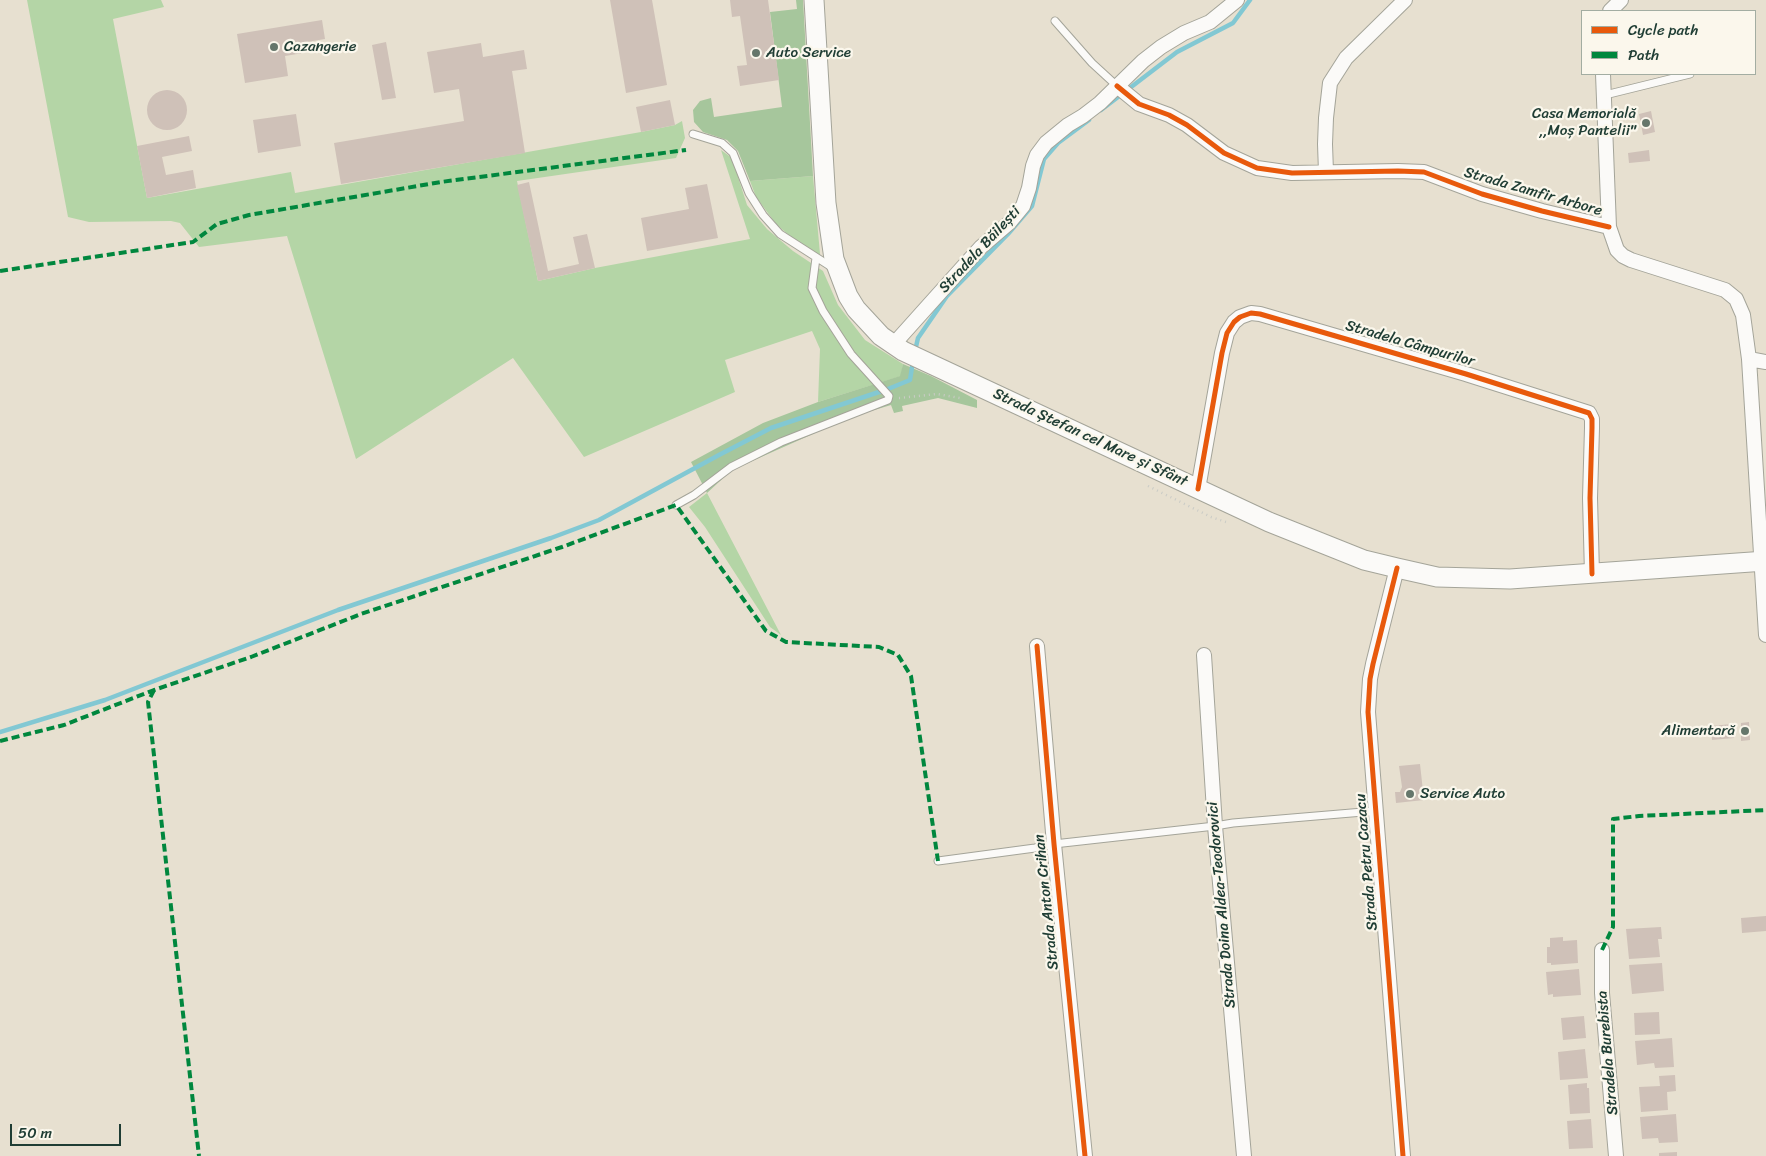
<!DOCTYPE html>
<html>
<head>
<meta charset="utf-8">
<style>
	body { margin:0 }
	#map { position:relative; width:1766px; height:1156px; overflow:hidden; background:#e7e0d0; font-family:Sriracha,sans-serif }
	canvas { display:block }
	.legend { position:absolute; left:1581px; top:10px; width:175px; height:65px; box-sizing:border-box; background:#fbf7ec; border:1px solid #a3ada2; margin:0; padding:6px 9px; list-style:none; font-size:15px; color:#1f3d34 }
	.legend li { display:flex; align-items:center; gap:10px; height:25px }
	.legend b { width:25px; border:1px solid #a3ada2 }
	.scale { position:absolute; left:10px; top:1124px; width:111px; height:22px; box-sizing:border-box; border:2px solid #1f3d34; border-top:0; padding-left:6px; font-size:15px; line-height:18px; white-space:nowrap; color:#1f3d34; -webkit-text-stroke:4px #fbf7ec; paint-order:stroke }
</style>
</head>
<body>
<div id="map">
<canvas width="1766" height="1156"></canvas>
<ul class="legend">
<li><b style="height:6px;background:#e8590c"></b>Cycle path</li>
<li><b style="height:6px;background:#00873e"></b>Path</li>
</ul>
<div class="scale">50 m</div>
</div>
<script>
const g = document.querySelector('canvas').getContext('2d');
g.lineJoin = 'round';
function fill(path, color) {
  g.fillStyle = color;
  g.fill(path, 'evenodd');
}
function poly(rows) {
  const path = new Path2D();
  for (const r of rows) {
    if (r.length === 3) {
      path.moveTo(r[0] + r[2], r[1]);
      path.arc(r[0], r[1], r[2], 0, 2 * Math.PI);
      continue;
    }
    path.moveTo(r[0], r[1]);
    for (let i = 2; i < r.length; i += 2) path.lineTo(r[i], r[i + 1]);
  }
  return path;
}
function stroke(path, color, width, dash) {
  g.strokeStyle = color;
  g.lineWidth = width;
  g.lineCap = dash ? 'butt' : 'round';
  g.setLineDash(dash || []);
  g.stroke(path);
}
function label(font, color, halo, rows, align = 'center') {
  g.font = font + ' Sriracha,sans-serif';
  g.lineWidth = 4.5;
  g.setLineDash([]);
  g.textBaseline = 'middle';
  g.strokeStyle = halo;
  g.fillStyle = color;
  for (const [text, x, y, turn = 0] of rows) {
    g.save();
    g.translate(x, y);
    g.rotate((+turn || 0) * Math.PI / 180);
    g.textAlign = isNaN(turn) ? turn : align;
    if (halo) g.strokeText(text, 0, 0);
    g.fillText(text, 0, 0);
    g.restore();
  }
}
fill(poly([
	[27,0,161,0,164,7,113,19,147,198,291,172,295,193,641,132,675,125,682,121,685,138,676,158,517,181,538,281,595,268,750,239,721,150,732,158,747,205,767,229,793,251,823,271,838,305,865,340,903,364,901,376,818,402,820,349,812,331,725,360,735,392,584,457,513,358,356,459,287,236,199,247,180,223,171,221,89,222,68,217],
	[813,176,820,254,814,254,791,237,776,224,756,197,750,181],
	[707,493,781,635,770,627,705,527,689,507]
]), '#b4d5a6');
fill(poly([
	[796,0,803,0,813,176,750,181,738,151,727,140,703,132,694,122,693,110,700,101,711,98,714,117,782,107,770,12,797,9],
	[903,364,931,376,977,400,977,408,938,398,902,406,903,411,894,413,891,405,851,417,732,470,707,493,691,462,763,423,818,402,900,376]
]), '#a6c69c');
stroke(poly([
	[1101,110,1177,52,1233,23,1250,0],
	[915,351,918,338,947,296,1008,234,1032,206,1044,159,1058,143,1089,120],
	[0,732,105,700,338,610,551,538,599,520,719,455,771,428,888,389,910,380,913,361]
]), '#82c8d3', 4.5);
fill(poly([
	[610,0,652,0,667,85,626,93],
	[730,0,768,0,779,80,740,86,737,66,747,65,740,16,732,17],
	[322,20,325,39,307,42,309,52,285,56,288,76,245,83,237,34],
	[386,42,396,98,382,100,372,45],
	[481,43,483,57,524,50,527,69,512,71,525,153,341,184,334,143,464,121,459,89,434,93,427,52],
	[167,110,20],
	[670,100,675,125,641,132,636,107],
	[1651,111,1655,132,1643,135,1639,114],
	[296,114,301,146,258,153,253,120],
	[189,136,192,151,162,157,166,175,193,170,196,188,147,198,137,146],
	[1649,150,1650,161,1629,163,1628,153],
	[529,182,548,271,579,264,573,237,587,234,595,268,538,281,517,185],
	[707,184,718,238,647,251,641,218,689,209,685,188],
	[1749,722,1750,740,1741,741,1741,723],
	[1732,724,1734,738,1712,740,1711,726],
	[1420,764,1424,800,1396,803,1395,792,1400,792,1402,787,1399,766],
	[1766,916,1766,931,1742,933,1741,918],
	[1661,927,1662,939,1658,939,1660,957,1629,959,1626,929],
	[1563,937,1563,941,1577,940,1578,963,1551,965,1551,963,1547,963,1547,947,1550,947,1550,938],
	[1662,963,1664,991,1632,994,1629,965],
	[1579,969,1581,995,1553,997,1553,994,1548,995,1546,972],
	[1659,1012,1660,1034,1635,1035,1634,1013],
	[1584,1016,1586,1038,1563,1040,1561,1018],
	[1672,1038,1674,1067,1655,1068,1654,1063,1637,1065,1635,1041],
	[1585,1049,1588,1078,1560,1080,1558,1052],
	[1675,1075,1676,1091,1667,1092,1668,1110,1641,1112,1639,1087,1660,1086,1659,1076],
	[1587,1083,1587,1088,1589,1088,1590,1113,1570,1114,1568,1085],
	[1676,1114,1678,1142,1659,1143,1658,1138,1642,1139,1640,1117],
	[1591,1119,1593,1148,1569,1149,1567,1121],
	[1677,1152,1677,1156,1659,1156,1659,1153]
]), '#cfc1b8');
const lane = poly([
	[1055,21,1092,63,1117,86],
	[1605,95,1690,74],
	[693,134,722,143,733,153,749,193,763,215,780,234,833,268],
	[676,505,694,495,731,467,781,442,888,400,889,396,851,354,823,311,812,288,816,258],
	[938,861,1035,848,1054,844,1215,826,1233,823,1375,811]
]);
const street = poly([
	[1610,11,1621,0],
	[1603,74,1609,227,1617,250,1623,256,1631,260,1725,290,1736,299,1743,315,1749,359,1766,635],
	[1117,86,1139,104,1169,115,1187,125,1224,153,1257,168,1292,173,1398,171,1424,172,1482,194,1542,211,1609,227],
	[1326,172,1325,144,1326,118,1330,83,1346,58,1405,0],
	[893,345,962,268,981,247,1009,223,1023,206,1029,188,1033,166,1037,155,1046,143,1068,125,1083,116,1100,103,1143,61,1161,47,1184,33,1210,22,1237,0],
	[1749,359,1766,362],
	[1198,489,1222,353,1227,333,1234,322,1240,317,1251,313,1260,314,1466,374,1589,413,1592,419,1592,428,1590,498,1592,574],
	[1397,568,1373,664,1370,679,1368,712,1403,1156],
	[1037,646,1054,844,1085,1156],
	[1204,655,1215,826,1244,1156],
	[1602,950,1602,993,1616,1156]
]);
const secondary = poly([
	[814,0,826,203,834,259,848,296,856,309,881,336,903,351,1269,522,1364,560,1397,568,1437,577,1510,579,1766,561]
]);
stroke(lane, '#a4a499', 9);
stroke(street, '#a4a499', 16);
stroke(secondary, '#a4a499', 21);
stroke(poly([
	[899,398,937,394,960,398],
	[1148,486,1211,517,1229,523]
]), '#cacbc6', 2.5, [1, 4]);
stroke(lane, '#fbfaf8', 7);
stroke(street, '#fbfaf8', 14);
stroke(secondary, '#fbfaf8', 19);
stroke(poly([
	[0,271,193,242,217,224,249,215,441,182,686,150],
	[154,690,148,702,199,1156],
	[0,741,64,725,154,690,251,657,361,614,562,547,676,505,766,631,786,642,879,647,898,655,911,676,938,861],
	[1602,950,1613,927,1613,819,1639,816,1766,810]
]), '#00873e', 4, [8, 4]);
stroke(poly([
	[1117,86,1139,104,1169,115,1187,125,1224,153,1257,168,1292,173,1398,171,1424,172,1482,194,1542,211,1609,227],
	[1198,489,1222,353,1227,333,1234,322,1240,317,1251,313,1260,314,1466,374,1589,413,1592,419,1592,428,1590,498,1592,574],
	[1397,568,1373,664,1370,679,1368,712,1403,1156],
	[1037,646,1054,844,1085,1156]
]), '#e8590c', 5);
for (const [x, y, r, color] of [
	[274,47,5,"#65766b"],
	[756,53,5,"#65766b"],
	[1646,123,5,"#65766b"],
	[1745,731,5,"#65766b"],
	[1410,794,5,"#65766b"]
]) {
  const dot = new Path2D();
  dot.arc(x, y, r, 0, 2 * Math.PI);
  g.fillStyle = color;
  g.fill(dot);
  stroke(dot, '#fbf7ec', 2);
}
label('15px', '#1f3d34', '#fbf7ec', [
	["Cazangerie",284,47],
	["Auto Service",766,53],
	["Casa Memorială",1636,114,"right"],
	[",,Moș Pantelii\"",1636,131,"right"],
	["Alimentară",1735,731,"right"],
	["Service Auto",1420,794]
], 'left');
label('15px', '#1f3d34', '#fbf7ec', [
	["Strada Zamfir Arbore",1533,192,16],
	["Stradela Băilești",980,250,-47],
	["Stradela Câmpurilor",1410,344,16],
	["Strada Ștefan cel Mare și Sfânt",1090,438,25],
	["Strada Petru Cazacu",1367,862,-95],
	["Strada Anton Crihan",1047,902,-96],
	["Strada Doina Aldea-Teodorovici",1222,905,-95],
	["Stradela Burebista",1608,1053,-95]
]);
</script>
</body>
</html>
